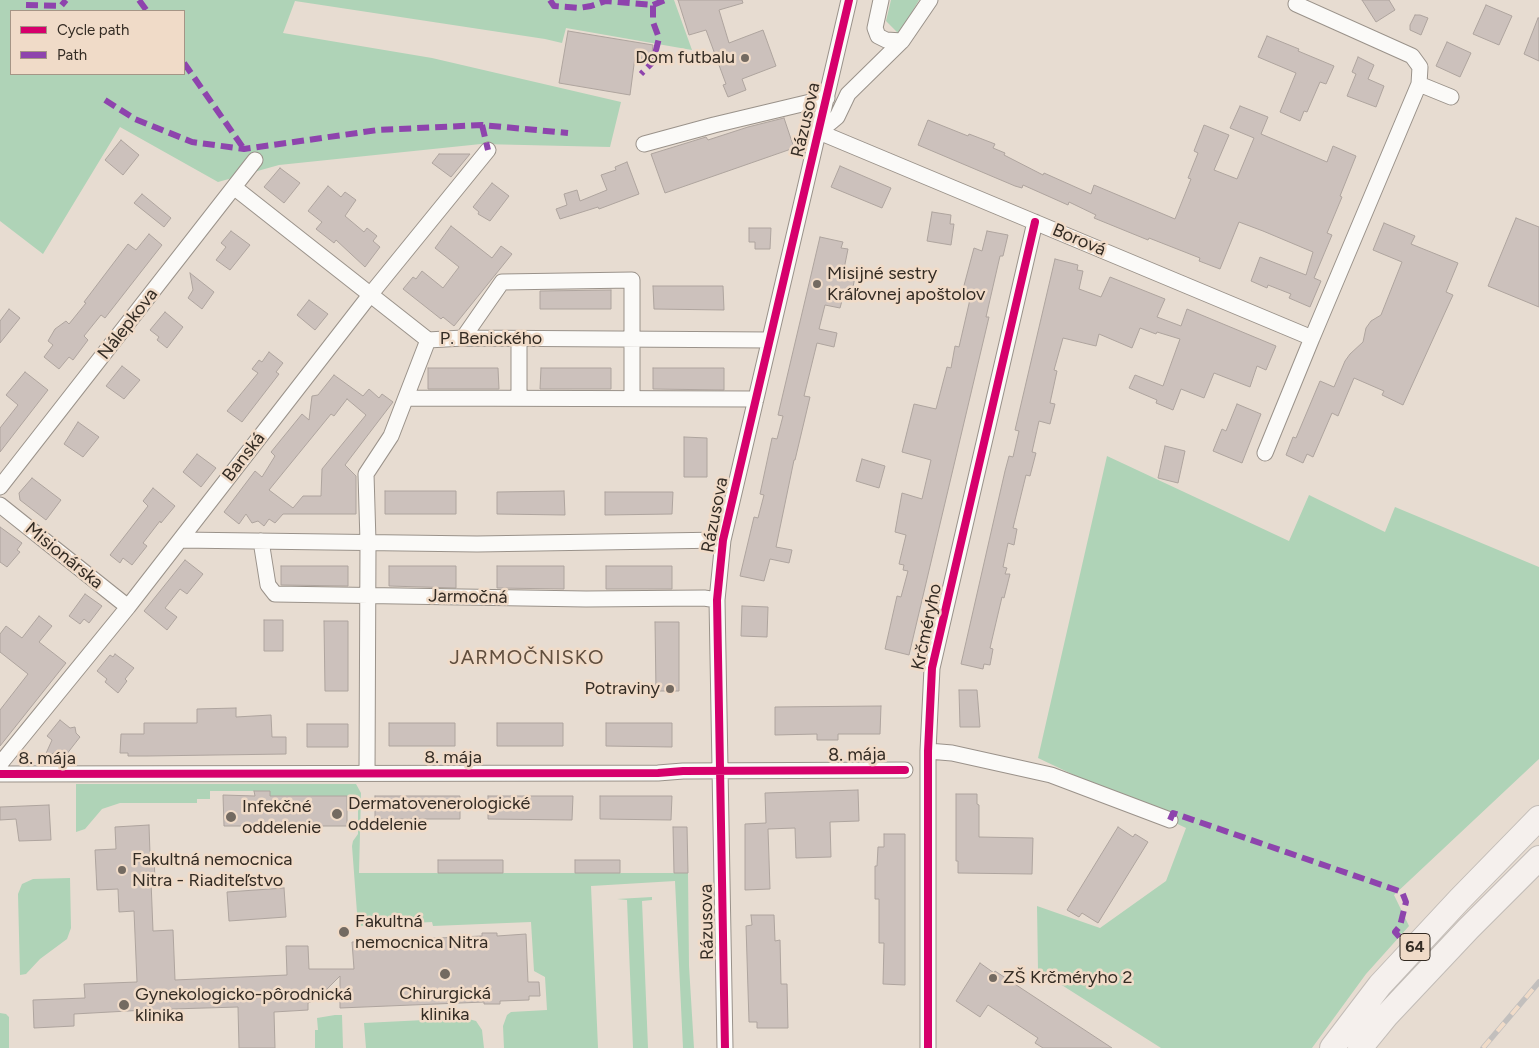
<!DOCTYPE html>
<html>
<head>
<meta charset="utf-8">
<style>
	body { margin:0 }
	#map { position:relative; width:1539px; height:1048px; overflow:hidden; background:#e7dcd1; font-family:Figtree,sans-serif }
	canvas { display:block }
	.legend { position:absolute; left:10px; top:10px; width:175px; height:65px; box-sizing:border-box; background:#f0dbc8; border:1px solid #a59586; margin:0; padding:6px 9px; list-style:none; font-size:15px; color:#342c24 }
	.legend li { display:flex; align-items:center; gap:10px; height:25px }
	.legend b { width:25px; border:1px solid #a59586 }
</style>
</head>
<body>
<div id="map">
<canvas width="1539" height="1048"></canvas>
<ul class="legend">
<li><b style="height:6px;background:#d6006c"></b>Cycle path</li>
<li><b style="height:6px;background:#8e44ad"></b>Path</li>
</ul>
</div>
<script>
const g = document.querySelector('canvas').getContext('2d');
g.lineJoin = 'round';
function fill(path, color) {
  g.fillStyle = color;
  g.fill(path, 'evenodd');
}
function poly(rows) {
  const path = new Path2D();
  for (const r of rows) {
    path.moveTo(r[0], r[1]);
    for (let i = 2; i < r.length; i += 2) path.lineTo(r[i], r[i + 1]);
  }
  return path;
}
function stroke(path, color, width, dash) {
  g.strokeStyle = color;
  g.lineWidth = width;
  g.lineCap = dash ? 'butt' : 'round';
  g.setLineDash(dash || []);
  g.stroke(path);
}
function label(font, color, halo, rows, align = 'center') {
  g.font = font + ' Figtree,sans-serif';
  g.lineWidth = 5;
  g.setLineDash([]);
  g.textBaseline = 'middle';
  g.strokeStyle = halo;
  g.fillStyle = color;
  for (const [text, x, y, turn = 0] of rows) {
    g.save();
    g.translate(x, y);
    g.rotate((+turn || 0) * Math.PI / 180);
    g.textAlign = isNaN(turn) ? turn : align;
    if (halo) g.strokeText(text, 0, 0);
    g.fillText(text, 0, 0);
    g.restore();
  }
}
fill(poly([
	[0,0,674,0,692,50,566,28,562,43,545,39,295,1,283,33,432,58,621,102,610,147,481,144,279,165,218,182,120,127,43,254,0,221],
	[11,11,184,11,184,74,11,74],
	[891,0,919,0,899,34,886,21],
	[1107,456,1289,541,1309,495,1385,532,1395,507,1539,567,1539,759,1394,895,1409,926,1366,974,1312,1048,1161,1048,1038,970,1037,906,1100,928,1166,881,1186,828,1038,758],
	[76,784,356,784,361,793,359,873,688,873,689,966,694,1048,683,1048,675,881,591,886,598,1048,504,1048,503,1026,507,1015,511,1012,547,1010,545,977,534,971,531,922,433,926,432,922,358,926,352,846,353,841,358,834,358,796,351,796,351,807,347,807,347,796,270,796,270,791,210,791,210,799,197,799,197,803,120,803,102,809,85,829,76,832],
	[70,878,71,928,67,939,40,959,26,974,20,975,18,894,22,884,33,879],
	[652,897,652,900,642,901,648,1048,633,1048,627,900,617,899],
	[0,1013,6,1014,9,1017,9,1048,0,1048],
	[335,1015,342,1015,343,1048,315,1048,315,1030,318,1030,317,1018],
	[465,1018,476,1021,482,1030,484,1048,366,1048,364,1023]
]), '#afd3b7');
const building = poly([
	[678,0,742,0,743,3,719,10,729,43,763,30,776,66,742,79,746,90,728,97,723,85,726,84,706,30,689,35,678,0],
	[1362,0,1389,0,1395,10,1376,22,1362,0],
	[1486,5,1512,16,1499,45,1473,34,1486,5],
	[1415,15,1420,15,1428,18,1421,35,1410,30,1410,25,1415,15],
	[1538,18,1539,18,1539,61,1524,54,1538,18],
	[568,31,653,45,651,60,635,57,630,95,559,83,568,31],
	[1267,36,1299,49,1298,51,1334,66,1326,84,1320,82,1307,112,1304,111,1300,121,1280,112,1296,73,1258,57,1267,36],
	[1447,42,1471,53,1460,77,1436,66,1447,42],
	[1358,57,1374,65,1368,79,1384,86,1376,107,1347,96,1356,74,1352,72,1358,57],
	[1240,106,1268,117,1261,134,1327,162,1333,146,1356,156,1340,196,1342,197,1327,233,1332,235,1314,278,1321,281,1310,307,1289,298,1291,294,1268,285,1267,288,1251,281,1260,257,1306,275,1313,252,1263,231,1239,222,1220,269,1199,261,1200,258,1149,238,1148,240,1094,218,1096,215,1069,202,1068,205,1023,185,1022,188,1015,186,918,145,928,120,968,136,969,134,995,144,993,148,1005,153,1004,155,1043,175,1044,173,1091,194,1094,185,1175,219,1191,179,1188,178,1198,153,1194,151,1204,125,1229,135,1214,170,1237,179,1254,138,1230,128,1240,106],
	[784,118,794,148,665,193,651,154,706,137,708,140,748,127,784,118],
	[121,140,139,155,123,175,105,160,121,140],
	[439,154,470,154,451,177,432,163,439,154],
	[627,162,639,194,599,209,598,207,560,219,556,209,567,205,564,194,577,190,580,201,607,190,601,175,616,170,615,167,627,162],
	[840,166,891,188,882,208,831,187,840,166],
	[280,168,300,183,284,203,264,187,280,168],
	[492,183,509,196,490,221,478,214,479,212,473,207,492,183],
	[328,186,341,197,345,192,356,200,345,216,364,232,367,228,377,236,373,241,380,247,365,267,336,240,334,243,316,229,322,222,308,211,328,186],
	[142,194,171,218,164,227,134,203,142,194],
	[932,212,951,215,950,224,954,224,951,245,927,241,932,212],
	[1516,218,1539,227,1539,307,1488,286,1516,218],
	[1384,223,1415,236,1411,244,1458,263,1446,292,1453,295,1403,405,1382,395,1384,391,1354,378,1338,416,1332,413,1313,457,1307,454,1303,463,1286,455,1293,437,1296,438,1320,381,1334,387,1345,361,1350,354,1363,342,1366,328,1371,321,1381,315,1402,262,1373,250,1384,223],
	[451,226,492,258,501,246,512,254,454,326,443,317,441,319,403,289,413,277,416,279,422,271,443,288,459,267,435,248,451,226],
	[749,228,771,228,770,249,755,249,755,242,749,242,749,228],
	[231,231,250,245,230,270,216,260,226,247,221,243,231,231],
	[987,231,1008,235,1003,256,1000,256,986,317,989,317,909,655,885,649,897,596,901,597,908,571,903,570,904,565,899,564,906,535,895,532,902,493,922,499,931,460,902,452,914,404,936,409,947,367,951,368,955,346,959,347,971,295,962,293,974,248,982,251,987,231],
	[149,234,162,245,105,318,101,315,84,336,88,340,73,360,69,357,59,369,44,357,53,345,48,341,55,329,66,321,69,324,86,303,84,302,128,244,136,250,149,234],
	[820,237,843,242,841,248,848,249,843,274,855,277,852,292,845,290,840,308,825,305,819,329,837,333,834,347,817,343,804,396,810,397,795,460,794,460,776,547,792,550,789,563,770,559,764,581,740,576,754,517,758,518,764,495,760,494,772,438,777,439,783,416,778,415,820,237],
	[1055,259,1078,265,1077,270,1083,271,1079,289,1101,297,1110,277,1165,299,1157,317,1181,326,1187,309,1276,346,1266,370,1257,366,1250,387,1214,373,1204,398,1181,389,1173,410,1156,403,1157,400,1129,388,1135,375,1163,386,1180,339,1157,332,1156,334,1140,328,1132,348,1099,334,1096,346,1063,338,1054,370,1057,371,1050,403,1055,404,1050,424,1039,421,1032,452,1036,453,1030,476,1026,475,1013,528,1017,529,1014,545,1008,543,1003,567,1007,568,1005,574,1010,574,1004,598,1002,597,990,648,993,649,990,665,984,664,983,669,961,664,1005,471,1009,456,1013,457,1019,431,1015,430,1055,259],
	[190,273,214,292,202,309,188,298,193,290,190,273],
	[653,286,723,286,724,310,654,309,653,286],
	[611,290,611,309,540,309,540,291,611,290],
	[309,300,328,314,315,330,297,315,309,300],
	[9,309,20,318,0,343,0,321,9,309],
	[165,312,183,327,167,348,157,340,159,337,150,330,165,312],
	[269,352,283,363,276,372,279,374,242,422,227,411,258,373,252,369,259,360,262,362,269,352],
	[122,366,140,380,124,399,106,386,122,366],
	[428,368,498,368,499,389,428,389,428,368],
	[541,368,611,368,611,389,540,389,541,368],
	[653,368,724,368,724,390,653,389,653,368],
	[25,372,48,390,0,452,0,428,18,405,6,395,25,372],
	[334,375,363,396,369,389,379,398,382,394,393,402,345,465,356,476,356,514,283,514,275,523,269,519,264,526,258,521,252,523,246,514,239,524,224,512,255,471,262,477,275,456,271,452,302,414,309,420,312,396,318,395,334,375],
	[347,399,366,415,322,469,321,496,303,496,293,508,269,490,331,414,334,416,347,399],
	[1237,404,1261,414,1242,463,1213,451,1222,429,1226,431,1237,404],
	[78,422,99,437,83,457,64,444,78,422],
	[684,437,707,438,707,477,684,477,684,437],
	[1165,446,1185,451,1178,483,1158,478,1165,446],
	[197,454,216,468,201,487,183,472,197,454],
	[862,459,885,466,879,488,856,481,862,459],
	[32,478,61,500,46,520,20,500,19,493,32,478],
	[153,488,175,506,161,523,160,521,143,543,147,546,132,565,123,558,120,563,110,555,148,506,143,501,153,488],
	[385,491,456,491,456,514,385,514,385,491],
	[564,491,565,515,497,514,497,492,564,491],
	[605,492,673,492,672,514,605,515,605,492],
	[0,527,22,543,17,550,20,552,7,567,0,562,0,527],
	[185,560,203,574,187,594,180,589,165,608,177,617,167,630,144,611,185,560],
	[281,566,348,566,348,586,281,585,281,566],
	[389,566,456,566,456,588,389,586,389,566],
	[497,566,564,566,564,589,497,588,497,566],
	[606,566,672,566,672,589,606,589,606,566],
	[85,594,102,606,89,623,84,619,80,624,69,616,85,594],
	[742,606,768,607,767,637,741,636,742,606],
	[39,616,52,626,39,642,66,663,0,746,0,710,28,674,0,652,0,634,6,626,22,638,39,616],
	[264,620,283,620,283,651,264,651,264,620],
	[324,621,348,621,348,691,325,691,324,621],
	[655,622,679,622,679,691,656,691,655,622],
	[115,654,134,668,125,679,127,681,118,693,105,682,107,679,97,671,110,655,113,657,115,654],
	[959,690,977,690,980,727,960,727,959,690],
	[881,706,880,734,838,734,838,740,817,740,817,734,775,735,775,707,881,706],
	[236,708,236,717,271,715,272,737,286,737,286,754,147,756,128,756,128,753,120,753,121,734,144,734,144,723,197,723,197,709,236,708],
	[60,720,70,728,75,727,76,733,80,737,66,755,59,750,44,758,52,740,47,736,60,720],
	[389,723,455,723,455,746,389,746,389,723],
	[497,723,563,723,563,746,497,746,497,723],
	[606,723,672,723,672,747,606,746,606,723],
	[307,724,348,724,348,747,307,747,307,724],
	[858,790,859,821,830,822,831,857,796,858,795,828,768,829,770,889,745,890,745,824,766,823,765,793,858,790],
	[254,791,270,791,270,796,347,796,347,826,270,826,270,831,254,831,254,826,224,826,223,795,255,796,254,791],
	[956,794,977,794,977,804,979,805,979,837,1033,838,1032,874,958,873,958,861,956,861,956,794],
	[375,796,460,796,460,819,375,819,375,796],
	[488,796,573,796,572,820,488,819,488,796],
	[600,796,672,796,671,820,600,819,600,796],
	[49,805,51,840,19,841,16,819,0,820,0,807,49,805],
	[149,825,150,854,154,854,155,881,151,881,153,931,173,930,175,980,287,975,286,946,308,946,309,969,354,969,352,942,482,936,482,933,497,933,497,936,526,934,528,982,539,982,540,996,529,996,529,1000,500,1001,500,1004,484,1004,484,1002,340,1008,340,976,317,999,308,1003,308,1010,274,1012,275,1048,239,1048,238,1007,172,1009,173,1018,146,1019,146,1010,74,1014,74,1026,34,1028,33,1000,85,998,84,984,137,982,134,911,119,912,118,889,97,890,95,850,116,849,115,827,149,825],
	[673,827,687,827,688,873,674,873,673,827],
	[1118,827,1133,837,1135,834,1148,842,1098,923,1082,913,1079,917,1067,910,1118,827],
	[884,834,905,834,905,985,883,984,884,943,879,943,879,899,875,899,875,866,877,866,878,847,884,847,884,834],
	[438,860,503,860,503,873,438,873,438,860],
	[575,860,620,860,620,873,575,873,575,860],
	[284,888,286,917,229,921,227,892,284,888],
	[751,915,774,915,775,941,780,940,781,984,787,984,788,1028,757,1028,757,1022,749,1022,746,926,752,925,751,915],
	[980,963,994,973,995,971,1112,1048,1043,1048,1035,1043,1038,1038,988,1005,980,1017,956,1001,980,963]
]);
fill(building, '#ccc1bc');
stroke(building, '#aea49e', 1);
const minor = poly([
	[881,0,875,28,878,36,886,40,902,41,930,0],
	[1296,4,1412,56,1420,67,1419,84,1312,338],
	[902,41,848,94,837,117,819,132,1312,338,1265,453],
	[1419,84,1451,97],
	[644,144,714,125,827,98],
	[235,188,428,340,463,338,769,340],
	[463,338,502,282,632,280,632,398],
	[406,398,756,399],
	[519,398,519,339],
	[0,487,255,160],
	[0,505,128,607],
	[180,540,477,544,723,540],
	[261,541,268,585,275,594,586,599,704,598,717,600],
	[928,751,952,753,1051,775,1170,820],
	[0,764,128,607,370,295,488,150],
	[367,773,368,542,366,474,391,436,428,340],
	[0,774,658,773,683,771,905,770],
	[725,1048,717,600,723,540,849,0],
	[928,1048,928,751,932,668,1035,222]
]);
const primary = poly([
	[1332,1048,1380,985,1459,900,1539,818],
	[1360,1048,1387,1015,1468,929,1539,858]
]);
stroke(minor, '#9a928a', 17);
stroke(primary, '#c2bcb7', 26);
stroke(minor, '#fbfaf8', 15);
stroke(primary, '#f5f0ed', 24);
const rail = poly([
	[1483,1048,1539,982]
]);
stroke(rail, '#c2bfbd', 5.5);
stroke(rail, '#f0dbc8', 4, [11]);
stroke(poly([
	[139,0,147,11],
	[550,0,554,6,579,8,591,6,606,1,653,5,653,22,659,38,653,62,641,74],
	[26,5,61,6,66,0],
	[653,5,665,0],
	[184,63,244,149],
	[105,100,135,119,192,142,244,149,378,130,482,125,568,133],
	[482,125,488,150],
	[1170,820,1173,813,1402,892,1406,902,1400,926,1395,932,1402,940]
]), '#8e44ad', 6, [12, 6]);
stroke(poly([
	[0,774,658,773,683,771,905,770],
	[725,1048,717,600,723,540,849,0],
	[928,1048,928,751,932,668,1035,222]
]), '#d6006c', 8);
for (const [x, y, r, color] of [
	[745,58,5,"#736a61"],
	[817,284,5,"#736a61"],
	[670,689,5,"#736a61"],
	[337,814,6,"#736a61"],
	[231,817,6,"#736a61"],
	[122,870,5,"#736a61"],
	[344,932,6,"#736a61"],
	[445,974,6,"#736a61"],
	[993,978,5,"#736a61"],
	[124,1005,6,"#736a61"]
]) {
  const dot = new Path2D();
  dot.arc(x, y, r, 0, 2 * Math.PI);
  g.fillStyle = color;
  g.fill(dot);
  stroke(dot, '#f0dbc8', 2);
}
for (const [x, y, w] of [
	[1415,947,30]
]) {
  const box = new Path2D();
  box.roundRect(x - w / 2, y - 13.5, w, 27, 4);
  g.fillStyle = '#f0dbc8';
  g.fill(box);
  stroke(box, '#342c24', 1);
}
label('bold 16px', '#342c24', null, [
	["64",1415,947]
]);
label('18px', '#342c24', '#f0dbc8', [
	["Dom futbalu",735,58,"right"],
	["Misijné sestry",827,274],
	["Kráľovnej apoštolov",827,295],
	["Potraviny",660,689,"right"],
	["Dermatovenerologické",348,804],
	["oddelenie",348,825],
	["Infekčné",242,807],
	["oddelenie",242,828],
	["Fakultná nemocnica",132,860],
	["Nitra - Riaditeľstvo",132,881],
	["Fakultná",355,922],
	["nemocnica Nitra",355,943],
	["ZŠ Krčméryho 2",1003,978],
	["Chirurgická",445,994,"center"],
	["klinika",445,1015,"center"],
	["Gynekologicko-pôrodnická",135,995],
	["klinika",135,1016]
], 'left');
label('18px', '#342c24', '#f0dbc8', [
	["Rázusova",806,120,-77],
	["Borová",1079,240,23],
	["Nálepkova",128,324,-52],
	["P. Benického",491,339],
	["Banská",244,457,-52],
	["Rázusova",715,515,-79],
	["Misionárska",64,556,39],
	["Jarmočná",468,597,1],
	["Krčméryho",927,627,-78],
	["8. mája",857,755,-1],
	["8. mája",453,758],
	["8. mája",47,759],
	["Rázusova",707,922,-91]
]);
g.letterSpacing = '1px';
label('20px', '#604e3e', '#f0dbc8', [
	["JARMOČNISKO",527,658]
]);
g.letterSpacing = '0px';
</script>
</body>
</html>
